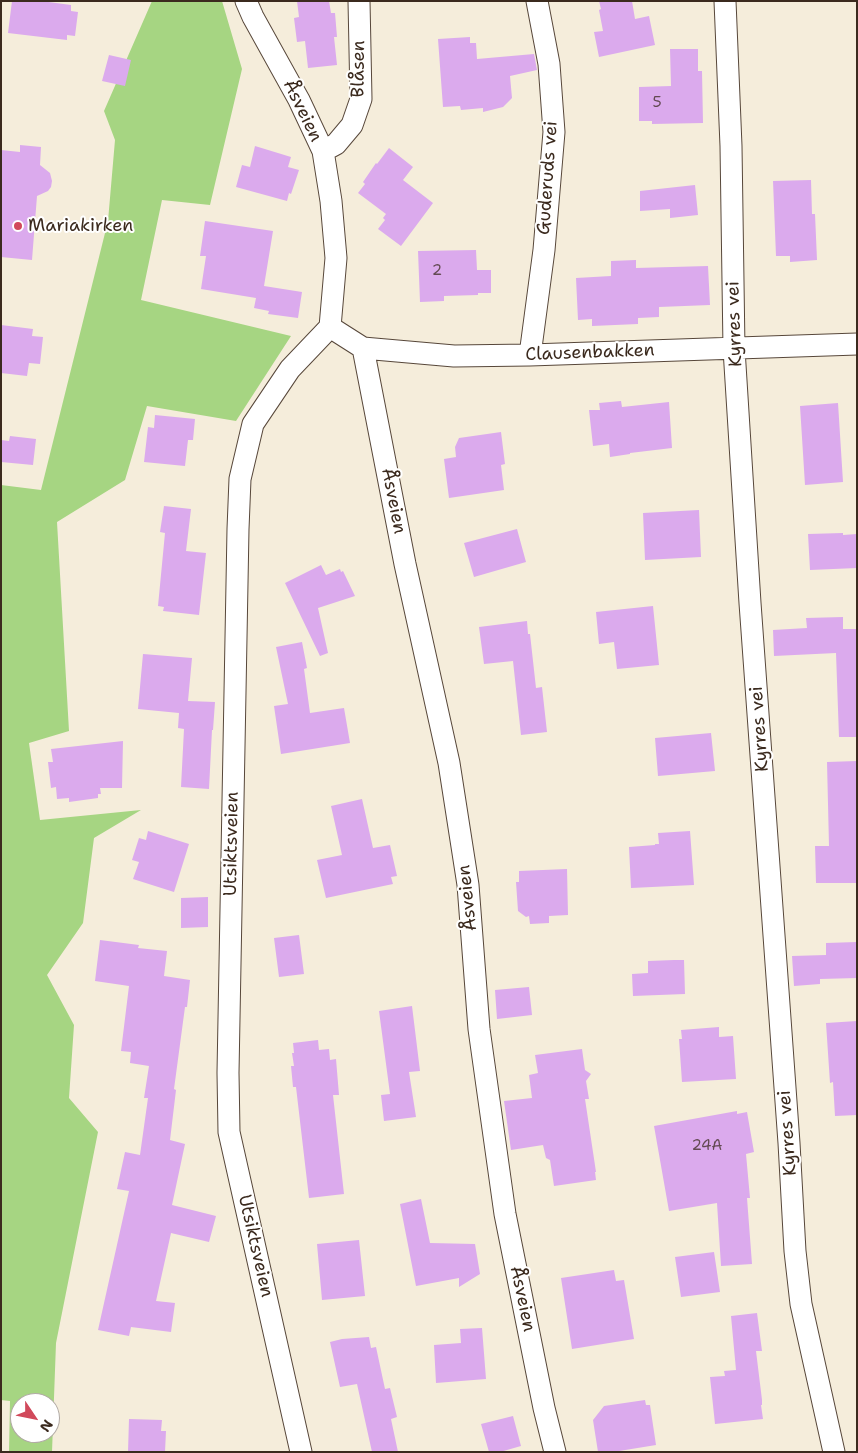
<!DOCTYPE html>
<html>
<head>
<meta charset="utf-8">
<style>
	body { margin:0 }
	#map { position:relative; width:858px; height:1453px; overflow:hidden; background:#f5eddb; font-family:"Shantell Sans",sans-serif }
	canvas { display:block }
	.frame { position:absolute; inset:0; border:2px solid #3b2a1e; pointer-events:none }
	.north { position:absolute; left:10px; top:1393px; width:50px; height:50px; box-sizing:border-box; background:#fff; border:1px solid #b1aaa5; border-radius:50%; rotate:124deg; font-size:14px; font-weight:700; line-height:20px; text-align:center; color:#3b2a1e }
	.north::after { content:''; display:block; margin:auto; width:18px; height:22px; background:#d1495b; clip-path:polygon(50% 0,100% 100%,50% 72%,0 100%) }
</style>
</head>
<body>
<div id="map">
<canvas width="858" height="1453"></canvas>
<div class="frame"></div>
<div class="north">N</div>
</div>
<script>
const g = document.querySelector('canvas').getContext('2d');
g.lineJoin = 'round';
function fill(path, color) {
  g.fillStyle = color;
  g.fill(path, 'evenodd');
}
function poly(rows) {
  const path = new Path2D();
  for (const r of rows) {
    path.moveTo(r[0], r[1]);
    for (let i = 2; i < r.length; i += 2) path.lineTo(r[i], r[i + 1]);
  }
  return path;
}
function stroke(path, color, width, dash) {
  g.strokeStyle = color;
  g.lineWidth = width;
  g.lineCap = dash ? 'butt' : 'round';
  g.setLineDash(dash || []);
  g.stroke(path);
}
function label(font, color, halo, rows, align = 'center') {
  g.font = font + ' "Shantell Sans",sans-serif';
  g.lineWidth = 4;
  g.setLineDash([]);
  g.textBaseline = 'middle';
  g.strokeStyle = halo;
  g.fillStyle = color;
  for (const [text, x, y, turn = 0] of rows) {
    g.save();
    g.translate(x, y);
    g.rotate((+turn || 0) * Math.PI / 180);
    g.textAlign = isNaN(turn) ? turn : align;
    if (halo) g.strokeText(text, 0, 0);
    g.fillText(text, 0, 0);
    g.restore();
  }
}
fill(poly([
	[152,1,222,1,242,69,210,205,162,200,141,300,291,336,236,421,147,406,125,480,57,522,69,731,29,743,40,820,141,810,94,838,83,923,47,975,74,1025,69,1098,98,1132,56,1343,52,1452,9,1452,10,1401,1,1400,1,485,41,490,108,221,115,140,104,111],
	[20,1403,50,1403,50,1433,20,1433]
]), '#a6d582');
fill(poly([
	[12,1,41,1,71,5,71,11,78,12,75,36,67,35,67,40,8,33],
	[297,1,329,1,331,13,335,13,337,37,334,37,337,65,308,68,305,41,297,42,294,18,299,17],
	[599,1,632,1,635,19,649,16,655,45,599,57,594,32,603,31,599,10,601,9],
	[470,37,470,43,476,43,477,59,534,54,537,70,510,76,512,98,503,107,483,112,483,108,461,110,460,106,443,107,438,39],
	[670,49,698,49,698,71,702,71,703,123,652,124,652,121,639,121,639,87,671,86],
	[109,55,131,60,125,86,102,81],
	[20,145,41,147,40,165,50,173,52,181,51,187,48,191,37,196,32,260,1,257,1,150,20,152],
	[255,146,291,157,288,167,299,170,291,194,289,193,287,201,236,187,242,165,250,167],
	[389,148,413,167,403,180,433,203,401,246,378,229,385,220,383,218,386,214,358,193,365,184,363,182,376,163,377,164],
	[811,180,812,214,815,214,817,260,790,262,790,256,776,256,773,181],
	[695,185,698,215,670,218,670,209,640,211,640,191],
	[205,221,273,231,264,286,302,292,298,318,268,314,269,311,254,308,256,298,201,289,206,256,200,256],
	[476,250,477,270,491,270,491,293,478,293,478,295,444,296,444,301,420,302,418,251],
	[636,260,636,268,708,266,710,305,659,307,659,317,638,318,638,324,592,326,592,319,578,320,576,278,611,276,611,261],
	[1,325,33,329,32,336,43,337,40,364,29,363,27,376,1,373],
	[621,401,622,407,669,402,672,448,630,453,630,454,610,457,609,444,593,446,589,410,600,410,599,403],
	[838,403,843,482,805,485,800,406],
	[155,415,195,419,193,440,188,440,185,466,144,462,148,427,154,428],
	[501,432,505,464,501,465,504,490,449,498,444,459,456,457,455,447,459,438],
	[10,436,36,439,33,465,1,462,1,440,9,441],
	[164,506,191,509,186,551,206,553,199,615,163,611,164,607,158,606,165,533,160,532],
	[699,510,701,557,645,560,643,513],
	[517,529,526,562,474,577,464,543],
	[843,533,843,535,857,534,857,568,810,570,808,534],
	[321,565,326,575,340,569,341,572,343,571,355,596,318,608,328,653,320,656,285,583],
	[653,606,659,665,617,669,614,642,599,644,596,612],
	[843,617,843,629,857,629,857,737,839,737,836,653,774,656,773,630,807,628,806,618],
	[527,621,528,634,530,634,536,688,542,687,547,732,521,735,513,661,484,664,479,627],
	[302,642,307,668,304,669,310,713,344,708,350,743,281,754,274,706,288,704,276,647],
	[143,654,192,658,188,701,215,702,213,730,212,730,209,789,181,787,184,729,178,728,179,713,138,709],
	[711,733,715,771,658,776,655,738],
	[123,741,122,788,100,788,101,794,98,794,98,798,69,802,69,798,57,799,56,787,51,788,48,762,53,762,51,749],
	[857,761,857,883,816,883,815,846,829,846,827,762],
	[362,799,373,848,390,845,397,876,391,877,393,884,326,898,317,860,342,855,331,806],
	[148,831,189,844,174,892,133,879,139,862,132,860,139,838,146,840],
	[690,831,694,885,631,888,629,847,655,845,655,844,659,844,658,833],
	[567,869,568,915,549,916,549,923,530,924,529,916,526,917,518,911,516,882,519,882,519,871],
	[208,897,208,927,181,928,181,898],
	[299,935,304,974,279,977,274,938],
	[100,940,139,945,138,948,167,951,164,976,190,980,187,1007,185,1007,174,1089,176,1090,170,1140,185,1144,172,1205,216,1216,209,1242,171,1233,156,1301,175,1303,171,1332,131,1327,129,1336,98,1330,129,1191,117,1189,125,1152,140,1155,148,1098,144,1098,149,1066,130,1063,131,1052,121,1051,129,986,95,981],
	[857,942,857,978,820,979,820,984,794,986,792,956,826,955,826,943],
	[674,960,684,960,685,994,633,996,632,974,648,973,648,961],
	[529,987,532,1015,497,1019,495,990],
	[412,1006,420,1071,409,1072,416,1117,384,1121,381,1095,390,1094,379,1011],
	[857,1021,857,1115,835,1116,833,1082,830,1083,826,1023],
	[719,1027,719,1037,733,1036,736,1079,682,1082,679,1039,682,1039,681,1030],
	[318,1040,319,1050,329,1049,330,1060,336,1059,339,1095,333,1095,344,1194,309,1198,296,1087,293,1087,291,1066,294,1066,292,1053,294,1053,293,1043],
	[582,1049,585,1070,591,1074,586,1081,589,1099,585,1099,596,1172,595,1172,596,1180,554,1186,550,1160,546,1158,543,1145,511,1150,504,1101,532,1098,529,1075,538,1073,535,1055],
	[737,1111,737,1114,747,1112,754,1152,746,1154,750,1198,747,1198,752,1264,721,1266,717,1203,669,1211,654,1126],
	[421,1199,430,1243,475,1244,480,1274,459,1287,459,1278,416,1286,400,1204],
	[359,1240,365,1296,322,1300,317,1244],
	[714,1252,720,1292,681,1297,675,1257],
	[614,1270,616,1281,624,1280,634,1339,572,1349,561,1278],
	[757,1313,762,1351,756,1351,762,1400,762,1405,761,1405,763,1419,715,1424,710,1377,725,1376,724,1371,736,1370,731,1316],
	[482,1328,486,1379,436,1383,434,1345,461,1343,460,1329],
	[369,1337,371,1348,376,1347,385,1389,390,1388,397,1417,391,1419,398,1452,372,1452,357,1384,340,1387,330,1342,342,1339],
	[645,1400,646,1405,650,1405,656,1445,613,1452,598,1452,593,1420,604,1406],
	[513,1416,521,1446,500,1452,489,1452,481,1424],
	[129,1419,162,1420,161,1431,166,1431,165,1452,128,1452]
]), '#dbaaed');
const street = poly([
	[246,1,253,17,299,100,323,151,331,201,336,258,330,327,290,369,253,424,240,479,238,529,228,1073,229,1132,301,1452],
	[725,1,731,146,734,349,750,603,789,1143,795,1251,801,1304,834,1452],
	[323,151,336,144,352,125,361,99,359,1],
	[330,327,363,348,454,356,530,355,857,344],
	[363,348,405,564,449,763,468,885,479,1029,505,1214,544,1408,555,1452],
	[530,355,544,250,554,132,549,64,537,1]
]);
stroke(street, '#57473a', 23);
stroke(street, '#fff', 21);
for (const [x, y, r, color] of [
	[18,226,5,"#d1495b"]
]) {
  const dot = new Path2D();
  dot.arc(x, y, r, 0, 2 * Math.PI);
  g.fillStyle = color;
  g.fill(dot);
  stroke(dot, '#fff', 2);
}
label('15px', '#634a52', null, [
	["5",657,103],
	["2",437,271],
	["24A",707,1146]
]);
label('18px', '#3b2a1e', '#fff', [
	["Blåsen",359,69,-89],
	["Åsveien",302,111,64],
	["Guderuds vei",548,178,-86],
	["Kyrres vei",735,324,-92],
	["Clausenbakken",590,353,-2],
	["Åsveien",393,501,79],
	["Kyrres vei",760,729,-94],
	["Utsiktsveien",232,844,-89],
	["Åsveien",468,898,-96],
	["Kyrres vei",788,1133,-94],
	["Utsiktsveien",255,1246,77],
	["Åsveien",522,1299,78]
]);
label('18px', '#3b2a1e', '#fff', [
	["Mariakirken",28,226]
], 'left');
</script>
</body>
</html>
